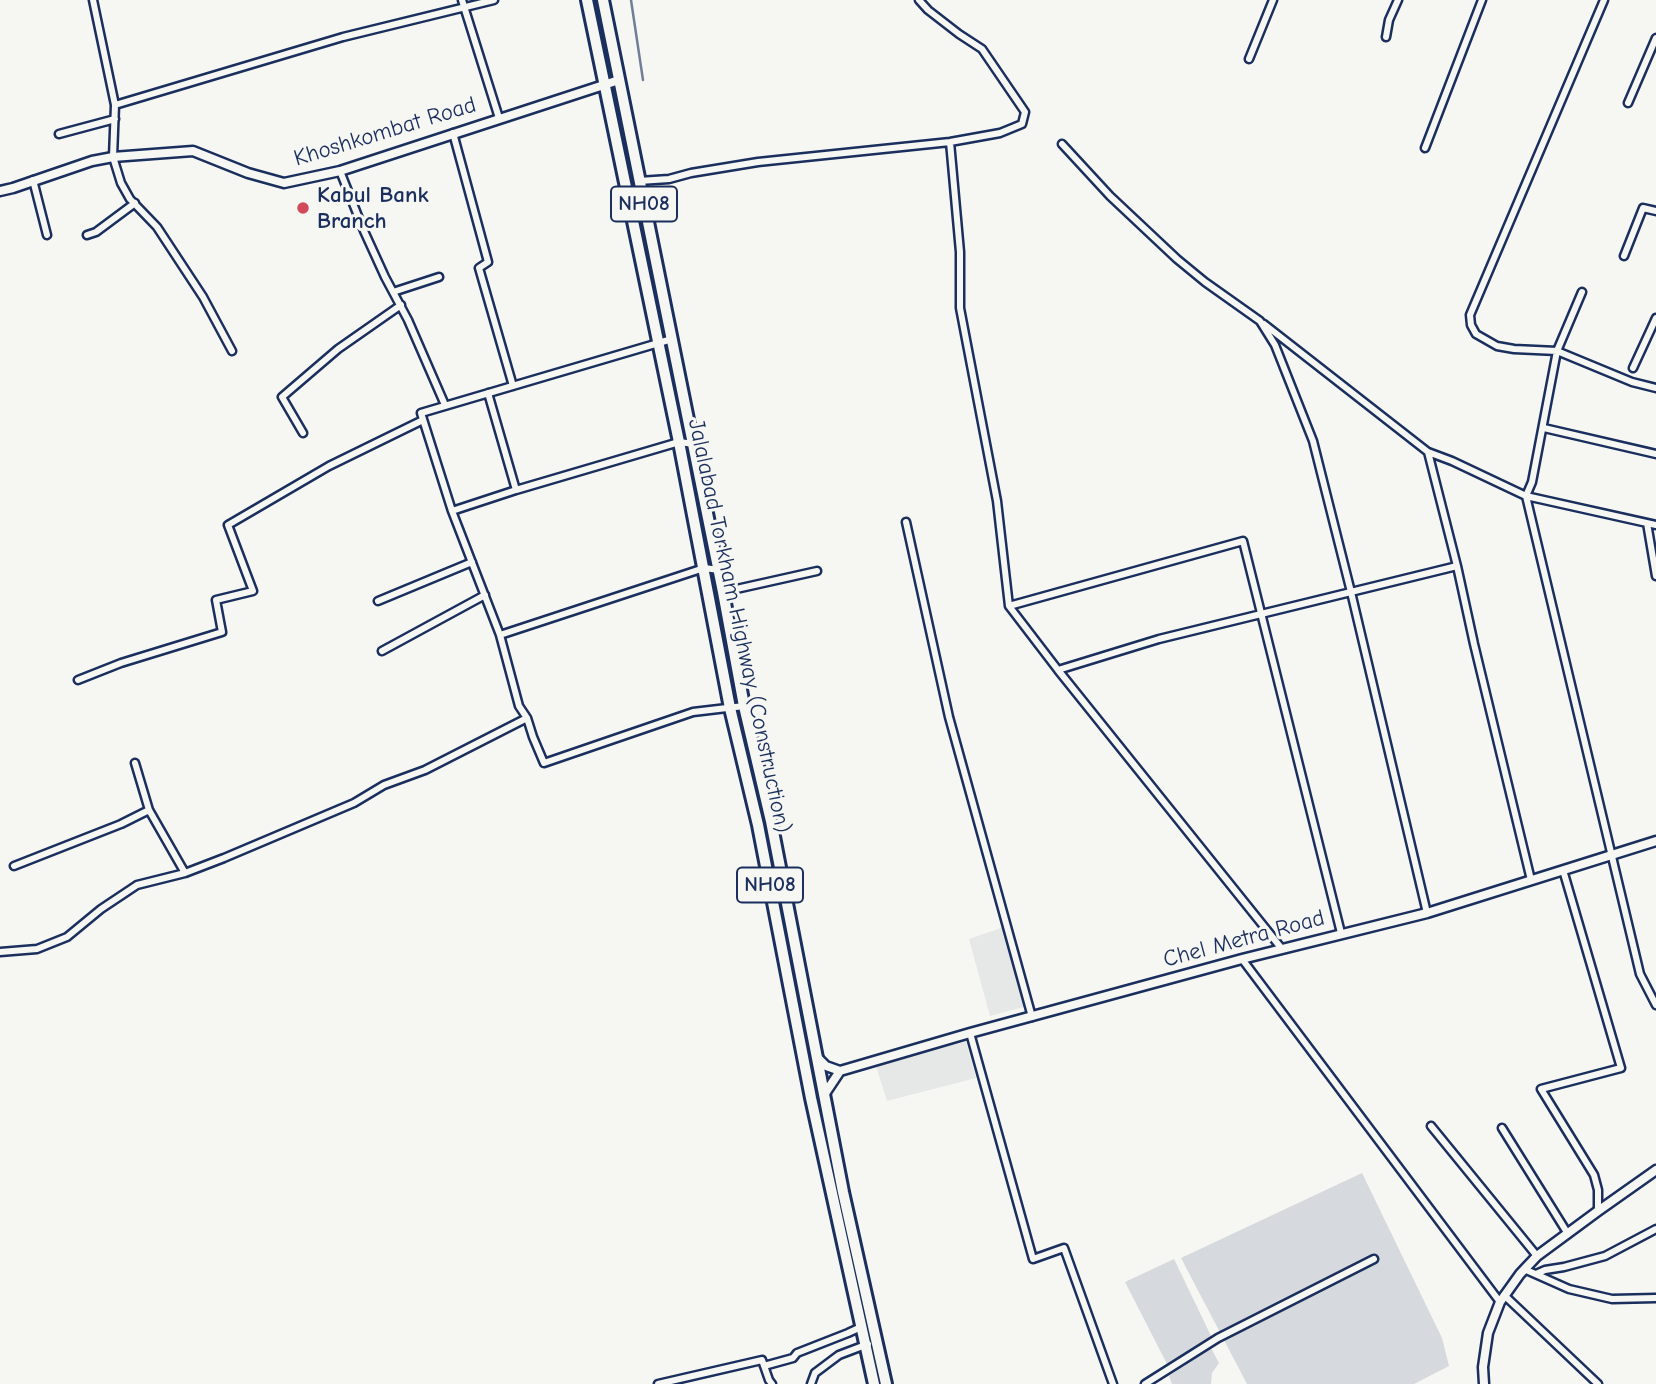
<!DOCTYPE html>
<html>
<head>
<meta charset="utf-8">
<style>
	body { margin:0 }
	canvas { display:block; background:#f6f6f2 }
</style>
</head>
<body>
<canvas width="1656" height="1384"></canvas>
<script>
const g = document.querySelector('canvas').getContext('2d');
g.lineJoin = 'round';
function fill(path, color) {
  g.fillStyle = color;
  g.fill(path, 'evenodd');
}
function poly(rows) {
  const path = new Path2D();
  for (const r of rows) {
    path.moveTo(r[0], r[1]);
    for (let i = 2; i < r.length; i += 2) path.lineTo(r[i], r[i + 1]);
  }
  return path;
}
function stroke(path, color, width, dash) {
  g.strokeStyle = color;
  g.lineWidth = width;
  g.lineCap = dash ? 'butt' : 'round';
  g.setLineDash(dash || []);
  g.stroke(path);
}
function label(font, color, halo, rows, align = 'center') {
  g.font = font + ' "Comic Neue",sans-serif';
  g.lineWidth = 6;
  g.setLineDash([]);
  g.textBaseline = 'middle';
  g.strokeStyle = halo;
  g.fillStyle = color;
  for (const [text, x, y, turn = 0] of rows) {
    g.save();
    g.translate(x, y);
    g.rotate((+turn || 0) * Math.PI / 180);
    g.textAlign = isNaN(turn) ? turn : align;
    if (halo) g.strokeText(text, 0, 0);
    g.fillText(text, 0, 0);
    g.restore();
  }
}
fill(poly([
	[1004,927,1027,1006,990,1016,969,939],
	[966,1042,976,1078,887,1101,875,1063]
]), '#e6e7e7');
fill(poly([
	[1362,1173,1442,1338,1449,1366,1414,1384,1247,1384,1181,1258],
	[1174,1259,1212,1338,1167,1364,1125,1282],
	[1211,1348,1219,1363,1212,1373,1211,1384,1172,1384,1169,1376]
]), '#d6d9dd');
stroke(poly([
	[631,0,643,80]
]), '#717e99', 2.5);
const minor = poly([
	[93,0,115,105,113,157,121,183,130,199,157,227,203,297,232,351],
	[462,0,499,118],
	[1604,0,1470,315,1471,325,1476,334,1497,346,1514,349,1557,351,1632,382,1656,388],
	[1386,37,1389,20,1398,0],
	[1249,59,1273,0],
	[1628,103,1656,38],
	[115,105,343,37,494,0],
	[453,133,488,262,479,268,513,386],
	[59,134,115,119],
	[950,142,960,252,960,308,997,501,1009,606,1058,670,1282,949],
	[1062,144,1110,196,1177,259,1205,282,1260,321,1275,345,1313,441,1351,592,1427,913],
	[1425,148,1482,0],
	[340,171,364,231,385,277,408,320,445,405],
	[33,180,47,235],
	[639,181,669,179,691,173,758,162,950,142,1000,133,1022,124,1025,112,982,49,959,34,928,10,919,0],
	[87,235,96,232,135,203],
	[1624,256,1643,208,1656,211],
	[393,292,439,277],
	[1582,292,1557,351,1532,482,1526,496,1640,974,1656,1005],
	[1264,324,1428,452,1452,461,1526,496,1656,525],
	[672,339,421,413,452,511,500,635,519,706,527,718,533,737,544,763,693,712,744,706],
	[1633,368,1656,318],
	[488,393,516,490],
	[1544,428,1656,454],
	[303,433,282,397,338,349,401,305],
	[1428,452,1457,566,1474,644,1531,880],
	[452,511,516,490,679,442,694,444],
	[906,522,949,717,1032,1017],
	[1647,523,1656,576],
	[723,592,817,571],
	[378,601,472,562],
	[1009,606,1243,541,1341,933],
	[500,635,704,568,719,570],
	[382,651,485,595],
	[1058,670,1159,639,1457,566],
	[78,680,121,663,222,632,216,600,253,591,228,525,329,466,423,420],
	[135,763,149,810,185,873],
	[14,866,121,824,149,810],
	[1563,870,1621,1068,1541,1089,1594,1175,1598,1190,1598,1211],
	[0,952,37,949,67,937,101,909,137,885,185,873,224,858,354,803,384,785,425,770,527,718],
	[1242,959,1500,1302],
	[970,1033,1033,1259,1064,1248,1113,1384],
	[1431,1126,1537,1256],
	[1502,1128,1568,1234],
	[1524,1269,1569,1289,1612,1299,1656,1298],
	[1536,1274,1545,1270,1564,1267,1605,1256,1656,1229],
	[1504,1295,1598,1384],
	[764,1366,793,1358,797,1353,848,1333,861,1327],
	[658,1384,762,1360,769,1380,772,1384],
	[811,1384,815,1373,839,1355,868,1344],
	[1145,1384,1218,1338,1374,1259]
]);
const tertiary = poly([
	[0,191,13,188,92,161,113,157,193,151,248,173,284,183,340,171,619,80],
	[817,1057,826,1066,840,1071],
	[840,1071,970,1033,1242,959,1427,913,1656,841],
	[824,1095,840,1071],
	[1484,1384,1483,1367,1488,1333,1500,1302,1520,1274,1537,1256,1598,1211,1656,1170]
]);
const trunk = poly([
	[587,0,679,442,730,708,758,825,811,1098,874,1384],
	[603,0,723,592,744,706,771,821,843,1192,886,1384]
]);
stroke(minor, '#1b2f5e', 11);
stroke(tertiary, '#1b2f5e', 13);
stroke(trunk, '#1b2f5e', 16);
stroke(minor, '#f6f6f2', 6);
stroke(tertiary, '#f6f6f2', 8);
stroke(trunk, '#f6f6f2', 10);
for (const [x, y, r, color] of [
	[303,208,7,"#d1495b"]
]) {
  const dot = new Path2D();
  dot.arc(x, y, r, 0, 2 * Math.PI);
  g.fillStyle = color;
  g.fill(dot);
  stroke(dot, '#f6f6f2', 2.5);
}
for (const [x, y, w] of [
	[644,204,66],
	[770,885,66]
]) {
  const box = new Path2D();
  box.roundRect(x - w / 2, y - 17.5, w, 35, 5);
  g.fillStyle = '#f6f6f2';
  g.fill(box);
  stroke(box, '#1b2f5e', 2);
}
label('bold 21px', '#1b2f5e', null, [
	["NH08",644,204],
	["NH08",770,885]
]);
label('23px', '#1b2f5e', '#f6f6f2', [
	["Khoshkombat Road",385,132,-17],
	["Jalalabad Torkham Highway (Construction)",739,626,78],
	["Chel Metra Road",1244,939,-15]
]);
label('bold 23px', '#1b2f5e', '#f6f6f2', [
	["Kabul Bank",317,195],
	["Branch",317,221]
], 'left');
</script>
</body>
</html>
